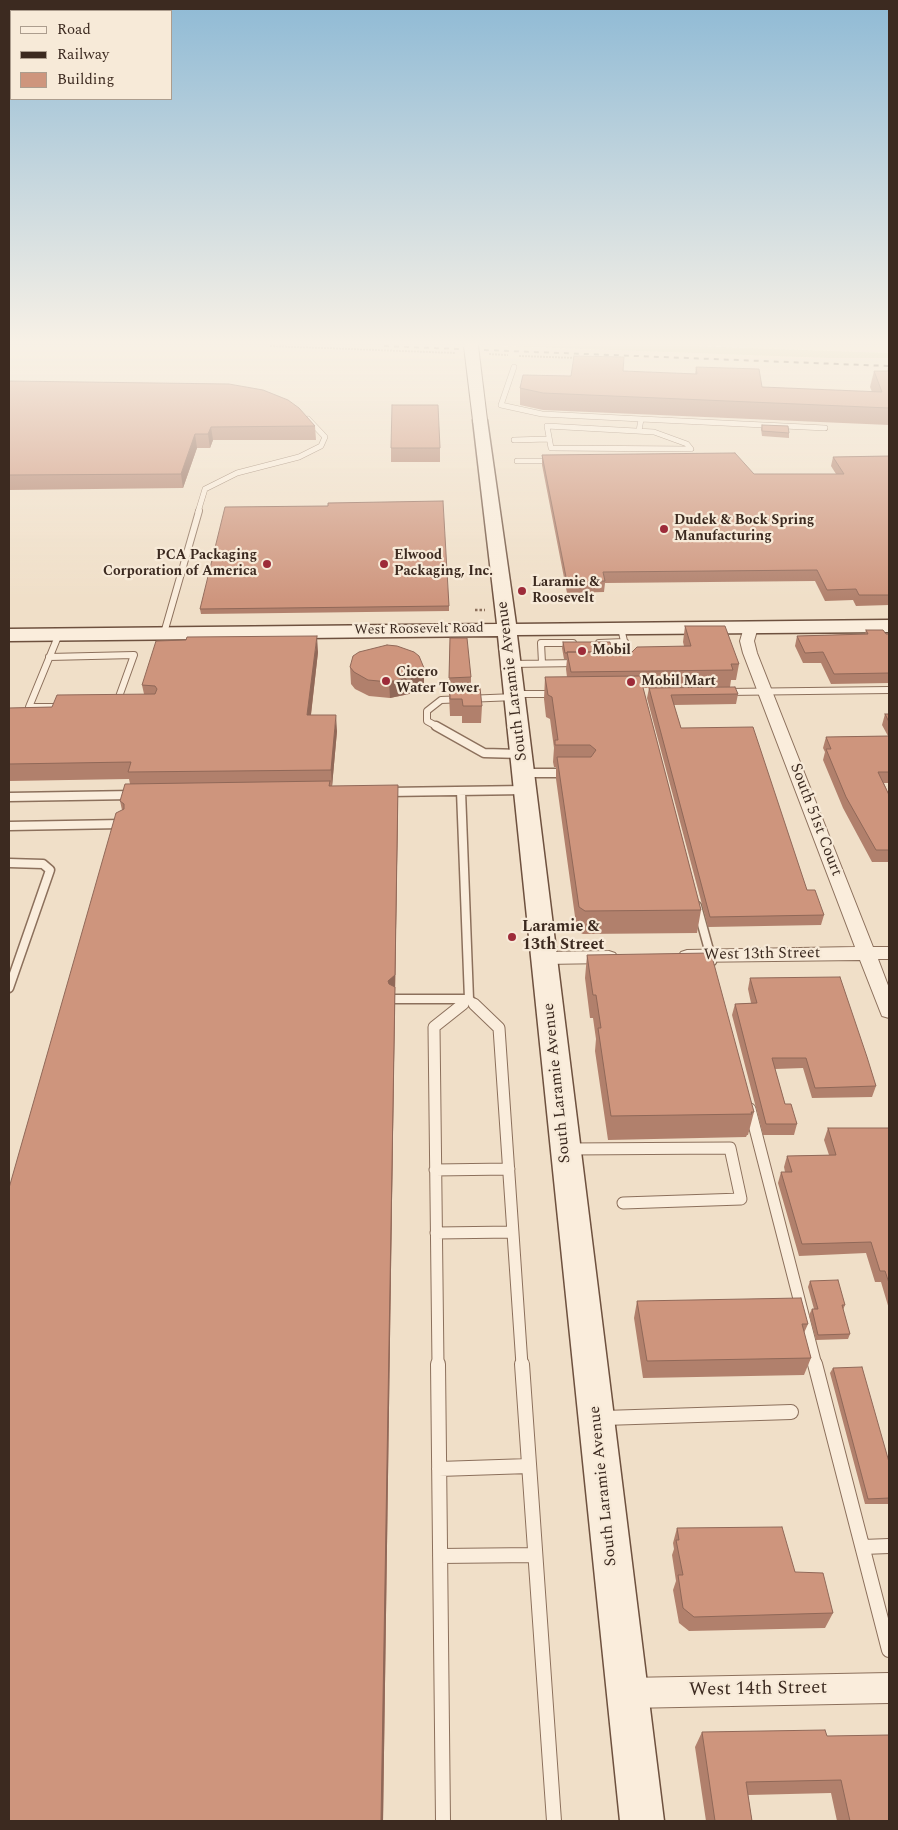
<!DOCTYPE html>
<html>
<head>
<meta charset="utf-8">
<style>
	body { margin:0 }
	#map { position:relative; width:898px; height:1830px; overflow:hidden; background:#f0dfc8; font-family:Spectral,serif }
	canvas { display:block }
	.frame { position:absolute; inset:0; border:10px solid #3c2a20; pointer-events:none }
	.legend { position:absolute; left:10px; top:10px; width:162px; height:90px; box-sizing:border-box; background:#f7ead8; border:1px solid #ac9d8e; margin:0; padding:6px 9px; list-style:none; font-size:15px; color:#3c2a20 }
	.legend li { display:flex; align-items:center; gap:10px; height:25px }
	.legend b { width:25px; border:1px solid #ac9d8e }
</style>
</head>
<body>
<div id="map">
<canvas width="898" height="1830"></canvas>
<div class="frame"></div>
<ul class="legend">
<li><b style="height:6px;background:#faeddc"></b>Road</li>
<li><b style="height:6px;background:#3c2a20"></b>Railway</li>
<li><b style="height:14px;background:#ce957d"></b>Building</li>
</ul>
</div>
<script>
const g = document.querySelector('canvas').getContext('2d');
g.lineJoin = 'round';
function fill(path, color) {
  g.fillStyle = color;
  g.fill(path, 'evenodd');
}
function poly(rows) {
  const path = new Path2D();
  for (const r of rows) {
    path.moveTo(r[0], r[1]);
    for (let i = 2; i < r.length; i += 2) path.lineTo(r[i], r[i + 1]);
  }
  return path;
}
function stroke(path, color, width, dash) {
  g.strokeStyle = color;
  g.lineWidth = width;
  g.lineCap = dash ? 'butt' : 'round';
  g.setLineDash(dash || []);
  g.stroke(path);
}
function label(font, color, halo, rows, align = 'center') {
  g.font = font + ' Spectral,serif';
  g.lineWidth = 4.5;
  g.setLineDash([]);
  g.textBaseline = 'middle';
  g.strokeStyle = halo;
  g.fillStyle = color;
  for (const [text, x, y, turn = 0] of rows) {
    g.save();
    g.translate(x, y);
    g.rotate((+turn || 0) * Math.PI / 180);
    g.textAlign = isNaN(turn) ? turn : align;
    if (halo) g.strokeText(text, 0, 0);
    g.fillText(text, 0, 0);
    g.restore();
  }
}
fill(poly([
	[501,346,695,346,889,353,889,358,829,358]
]), '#cece9b');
const serviceFar4 = poly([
	[514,367,501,405,542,414,641,419],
	[547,426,654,432,687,444,691,449,551,448,547,426],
	[639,431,641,419,825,428],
	[514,440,548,439],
	[517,461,552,461],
	[198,512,205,489,237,473,299,457,321,446,325,437,308,419]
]);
const serviceFar3 = poly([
	[621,628,629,663],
	[164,633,199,511],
	[59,634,29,707,64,707],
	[599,643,625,642],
	[49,657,134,655,116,705],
	[542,663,541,643,573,643],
	[511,664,578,663],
	[727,692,889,690],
	[515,694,554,694],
	[438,727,427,721,427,711,441,700,515,697]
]);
const serviceFar2 = poly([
	[436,726,484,753,521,754],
	[524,773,568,773],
	[461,791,469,999,461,1005],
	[388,792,525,790],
	[9,797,133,795],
	[9,826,122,824],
	[9,863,43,864,50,870,9,988],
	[697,906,712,961],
	[395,999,469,999,475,1005]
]);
const serviceFar1 = poly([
	[474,1004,499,1028,522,1365],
	[750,1109,816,1365],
	[569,1149,730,1148,741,1199,623,1203],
	[435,1170,509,1169],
	[436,1233,513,1232],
	[438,1365,434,1027,463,1004]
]);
const service = poly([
	[438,1364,443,1821],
	[522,1364,554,1821],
	[815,1364,889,1650],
	[604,1418,791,1412],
	[439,1469,529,1466],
	[863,1547,889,1546],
	[440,1556,535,1555]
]);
const minor = poly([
	[751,623,758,627,754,641,757,653,873,947,889,947,889,959,878,959,889,988,889,1018,882,1016,880,1011,860,960,687,962,681,960,678,956,681,952,687,950,855,947,743,653,740,641,744,627,751,623],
	[609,951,615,953,618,957,615,961,609,963,544,964,538,962,535,958,538,954,544,952,609,951],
	[889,1673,889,1703,627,1708,617,1703,612,1693,617,1683,627,1678,889,1673]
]);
const secondary = poly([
	[480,416,487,420,516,624,889,620,889,632,517,635,664,1821,620,1821,498,636,9,641,9,629,497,624,473,420,480,416]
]);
stroke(serviceFar4, '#8c705c', 6);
stroke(serviceFar3, '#8c705c', 8);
stroke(serviceFar2, '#8c705c', 11);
stroke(serviceFar1, '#8c705c', 13);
stroke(service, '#8c705c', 16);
stroke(minor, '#8c705c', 2);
stroke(secondary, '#6e513f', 3);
stroke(poly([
	[270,346,456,353],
	[489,354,508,355],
	[519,356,578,358]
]), '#8c705c', 2, [2, 1]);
stroke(poly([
	[475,610,485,610]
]), '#8c705c', 2.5, [2.5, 2]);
stroke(serviceFar4, '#faeddc', 5);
stroke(serviceFar3, '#faeddc', 6);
stroke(serviceFar2, '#faeddc', 8);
stroke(serviceFar1, '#faeddc', 11);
stroke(service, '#faeddc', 14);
fill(minor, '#faeddc');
fill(secondary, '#faeddc');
stroke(poly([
	[384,346,889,366]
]), '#3c2a20', 2, [5, 5]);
const secondaryBridge = poly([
	[471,346,480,420]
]);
stroke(secondaryBridge, '#6e513f', 16, []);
stroke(secondaryBridge, '#faeddc', 14);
fill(poly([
	[696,367,762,387,872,392,870,387,874,371,887,371,888,368,889,368,889,425,543,410,520,405,520,388,571,376,695,374],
	[9,381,315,426,316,440,213,440,210,448,197,448,183,488,9,490],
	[762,425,789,433,789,438,762,436,761,429],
	[391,448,440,448,440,462,391,462],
	[542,455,754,474,836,474,831,466,833,457,889,456,889,605,856,606,853,600,825,601,815,581,605,583,604,592,567,593,542,465],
	[328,506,449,606,449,611,201,614,200,609],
	[685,626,739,664,736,680,731,680,730,687,643,688,701,910,697,933,583,934,577,931,556,779,556,767,554,767,553,762,554,748,550,719,546,717,544,699,545,677,567,677,566,669,567,659,564,659,562,648,563,642,612,652,632,652,684,646,683,642],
	[866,630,889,634,889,683,831,684,821,663,803,663,795,646,797,636,865,634],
	[450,638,471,677,471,688,482,706,481,723,462,723,462,716,450,716,449,695],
	[318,652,311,715,337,731,332,786,398,803,395,993,395,994,383,1821,9,1821,122,810,120,801,130,784,129,779,9,781,9,708,52,707,144,694,142,685],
	[350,667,424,684,409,694,390,698,369,696,355,689,351,684],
	[649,688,738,694,736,704,674,705,681,728,807,890,824,915,821,925,708,927,647,698],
	[885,714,889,714,889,783,884,783,889,795,889,862,872,862,843,808,823,760,825,752,823,748,826,737,888,736,882,725],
	[587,955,754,1112,748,1135,747,1135,746,1137,608,1140,595,1051,596,1039,593,1018,590,1018,585,978],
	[750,978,876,1086,872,1097,812,1098,803,1068,775,1069,785,1104,797,1124,794,1135,763,1135,732,1015,735,1004,751,1003,748,989],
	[828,1128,889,1128,889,1309,881,1282,875,1282,866,1253,799,1256,778,1183,781,1172,785,1172,784,1167,787,1156,829,1155,824,1140],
	[810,1281,845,1305,843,1310,850,1334,848,1339,816,1340,809,1315,812,1309,814,1309,808,1287],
	[637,1301,808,1324,804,1333,811,1358,804,1375,643,1378,634,1318],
	[833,1368,889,1462,889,1504,865,1504,830,1373],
	[677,1528,795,1572,833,1613,825,1628,689,1631,679,1623,673,1590,676,1581,672,1555,674,1549,673,1543],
	[702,1732,827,1736,889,1821,837,1821,831,1793,748,1795,752,1821,706,1821,695,1747]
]), '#b1806c');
fill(poly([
	[211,427,213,440,210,448,208,434],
	[195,434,197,448,183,488,181,474],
	[317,636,318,652,309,731,307,715],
	[424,668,424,684,409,694,390,698,389,682],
	[336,715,337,731,332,787,331,770],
	[398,785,398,803,395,993,395,994,383,1821,381,1821,389,999,388,981]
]), '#906858');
const building = poly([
	[574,356,624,357,623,371,697,374,696,367,759,369,762,387,882,392,874,371,889,371,888,368,889,368,889,408,543,393,520,388,523,375,571,376,574,356],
	[9,381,229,384,263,390,288,400,299,408,315,426,211,427,208,434,195,434,181,474,9,475,9,381],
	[392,405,438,405,440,448,391,448,392,405],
	[762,425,788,426,789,433,762,431,762,425],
	[735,453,754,474,844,474,833,457,889,456,889,595,859,595,856,589,827,590,817,570,603,572,605,581,567,582,542,455,735,453],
	[443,501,449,606,200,609,225,507,328,506,328,503,443,501],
	[685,626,725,626,739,664,731,664,733,670,571,672,567,652,632,652,637,647,691,646,685,626],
	[866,630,883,630,886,634,889,634,889,673,834,674,823,652,805,653,797,636,868,634,866,630],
	[317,636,307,715,336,715,331,770,128,772,131,762,9,764,9,708,52,707,57,695,155,694,157,689,155,686,142,685,156,641,186,640,187,637,317,636],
	[450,638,467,638,471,677,449,678,450,638],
	[563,642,610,642,612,652,567,652,567,653,565,653,563,642],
	[387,645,397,646,414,652,419,656,424,668,409,677,389,682,368,680,354,672,350,667,353,656,359,652,387,645],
	[640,676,701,910,585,911,579,907,557,757,591,757,596,750,590,745,555,745,555,740,558,740,552,697,548,695,545,677,640,676],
	[735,687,738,694,671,695,681,728,753,727,807,890,815,890,824,915,710,917,649,688,735,687],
	[450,688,480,688,482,706,463,706,462,699,450,699,450,688],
	[885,714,889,714,889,722,885,714],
	[889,736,889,772,878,772,889,795,889,850,876,850,846,797,826,749,831,749,826,737,889,736],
	[330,781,329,786,398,785,395,975,388,981,389,984,395,987,381,1821,9,1821,9,1188,116,813,124,809,124,804,120,801,125,784,330,781],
	[711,953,754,1112,751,1112,752,1114,611,1116,598,1028,601,1028,596,995,593,995,587,955,711,953],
	[840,977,867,1057,876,1086,815,1088,806,1058,772,1058,785,1104,791,1104,797,1124,766,1124,735,1004,757,1003,750,978,840,977],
	[828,1128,889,1128,889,1283,885,1271,880,1271,871,1242,802,1244,781,1172,792,1172,787,1156,836,1155,828,1128],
	[838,1280,845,1305,842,1305,850,1334,818,1335,812,1309,818,1309,810,1281,838,1280],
	[801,1298,808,1324,802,1324,811,1358,647,1361,637,1301,801,1298],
	[862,1367,889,1462,889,1498,868,1499,833,1368,862,1367],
	[782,1527,795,1572,823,1573,833,1613,694,1617,683,1608,678,1575,683,1575,676,1540,679,1540,677,1528,782,1527],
	[825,1730,827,1736,889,1735,889,1821,850,1821,841,1780,746,1782,752,1821,715,1821,702,1732,825,1730]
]);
fill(building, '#ce957d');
stroke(building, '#906858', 1);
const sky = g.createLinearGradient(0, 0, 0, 602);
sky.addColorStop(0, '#8fbad5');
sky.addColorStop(0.57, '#f8f1e6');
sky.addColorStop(1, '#f8f1e600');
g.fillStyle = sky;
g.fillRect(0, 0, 898, 602);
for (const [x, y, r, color] of [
	[664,529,5,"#9d2b39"],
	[267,564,5,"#9d2b39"],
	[384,564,5,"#9d2b39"],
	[522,591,5,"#9d2b39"],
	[582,651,5,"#9d2b39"],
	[386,681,5,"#9d2b39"],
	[631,682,5,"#9d2b39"],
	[512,937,5,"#9d2b39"]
]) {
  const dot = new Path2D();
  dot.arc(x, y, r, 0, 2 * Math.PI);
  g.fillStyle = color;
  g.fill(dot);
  stroke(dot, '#f7ead8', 2);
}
label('bold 14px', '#3c2a20', '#f7ead8', [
	["Dudek & Bock Spring",674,521],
	["Manufacturing",674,537],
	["PCA Packaging",257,556,"right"],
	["Corporation of America",257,572,"right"],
	["Elwood",394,556],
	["Packaging, Inc.",394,572],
	["Laramie &",532,583],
	["Roosevelt",532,599],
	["Mobil",592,651],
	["Cicero",396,673],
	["Water Tower",396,689],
	["Mobil Mart",641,682]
], 'left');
label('14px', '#3c2a20', '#f7ead8', [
	["West Roosevelt Road",419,630,-1]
]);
label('16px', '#3c2a20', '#f7ead8', [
	["South Laramie Avenue",513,681,-97],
	["South 51st Court",815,820,69],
	["West 13th Street",762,955,-1],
	["South Laramie Avenue",558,1083,-96],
	["South Laramie Avenue",604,1486,-96]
]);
label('bold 16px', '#3c2a20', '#f7ead8', [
	["Laramie &",522,928],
	["13th Street",522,946]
], 'left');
label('19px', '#3c2a20', '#f7ead8', [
	["West 14th Street",758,1690,-1]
]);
</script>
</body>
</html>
